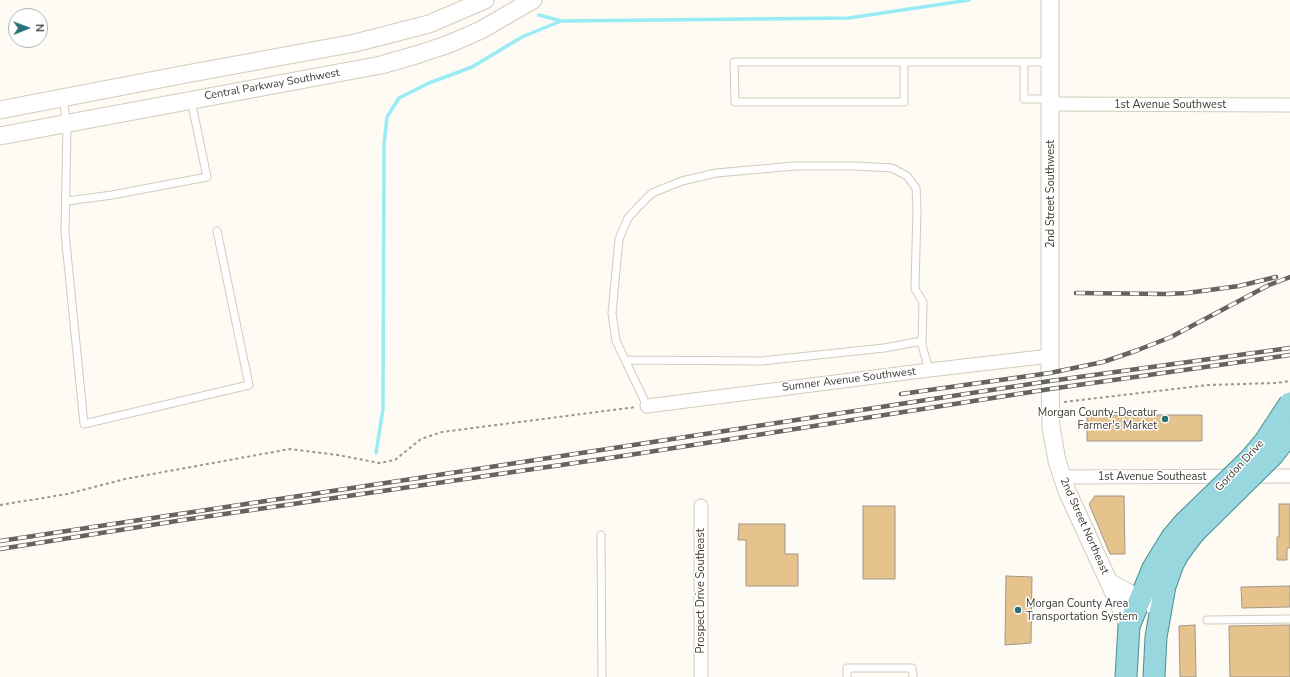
<!DOCTYPE html>
<html>
<head>
<meta charset="utf-8">
<style>
	body { margin:0 }
	#map { position:relative; width:1290px; height:677px; overflow:hidden; background:#fefaf4; font-family:"Nunito Sans",sans-serif }
	canvas { display:block }
	.north { position:absolute; left:8px; top:8px; width:40px; height:40px; box-sizing:border-box; background:#fff; border:1px solid #b2b1ae; border-radius:50%; rotate:89deg; font-size:11px; font-weight:700; line-height:16px; text-align:center; color:#3f3b35 }
	.north::after { content:''; display:block; margin:auto; width:14px; height:18px; background:#28727a; clip-path:polygon(50% 0,100% 100%,50% 72%,0 100%) }
</style>
</head>
<body>
<div id="map">
<canvas width="1290" height="677"></canvas>
<div class="north">N</div>
</div>
<script>
const g = document.querySelector('canvas').getContext('2d');
g.lineJoin = 'round';
function poly(rows) {
  const path = new Path2D();
  for (const r of rows) {
    path.moveTo(r[0], r[1]);
    for (let i = 2; i < r.length; i += 2) path.lineTo(r[i], r[i + 1]);
  }
  return path;
}
function stroke(path, color, width, dash) {
  g.strokeStyle = color;
  g.lineWidth = width;
  g.lineCap = dash ? 'butt' : 'round';
  g.setLineDash(dash || []);
  g.stroke(path);
}
function fill(path, color) {
  g.fillStyle = color;
  g.fill(path, 'evenodd');
}
function label(font, color, halo, rows, align = 'center') {
  g.font = font + ' "Nunito Sans",sans-serif';
  g.lineWidth = 3;
  g.setLineDash([]);
  g.textBaseline = 'middle';
  g.strokeStyle = halo;
  g.fillStyle = color;
  for (const [text, x, y, turn = 0] of rows) {
    g.save();
    g.translate(x, y);
    g.rotate((+turn || 0) * Math.PI / 180);
    g.textAlign = isNaN(turn) ? turn : align;
    if (halo) g.strokeText(text, 0, 0);
    g.fillText(text, 0, 0);
    g.restore();
  }
}
stroke(poly([
	[539,15,561,21,849,18,969,0],
	[376,453,383,409,384,145,387,117,399,98,429,83,472,67,522,37,561,21]
]), '#99ecf5', 3.5);
const building = poly([
	[1087,415,1202,415,1202,441,1087,441,1087,415],
	[1095,496,1124,496,1125,554,1110,554,1089,504,1095,496],
	[1279,504,1290,504,1290,548,1287,548,1287,560,1277,560,1277,537,1279,537,1279,504],
	[863,506,895,506,895,579,863,579,863,506],
	[739,524,785,524,785,554,798,554,798,586,746,586,746,540,738,540,739,524],
	[1006,576,1032,577,1031,643,1005,645,1006,576],
	[1290,586,1290,607,1242,608,1241,587,1290,586],
	[1195,625,1196,677,1180,677,1179,626,1195,625],
	[1290,625,1290,677,1230,677,1229,626,1290,625]
]);
fill(building, '#e6c38c');
stroke(building, '#a1988a', 1);
const service = poly([
	[904,62,734,62,735,102,904,102,904,62,1050,62],
	[1024,62,1024,99,1051,99],
	[63,99,67,124,65,233,84,424,249,385,217,231],
	[67,201,112,195,207,177,191,100],
	[625,360,761,361,884,348,922,341],
	[647,406,616,341,612,313,619,239,628,218,639,206,652,193,682,181,716,173,795,166,856,166,892,168,907,176,916,188,917,208,915,289,923,302,922,345,929,370],
	[601,535,602,677],
	[1207,620,1290,619],
	[847,677,847,668,912,668,913,677]
]);
const minor = poly([
	[1051,104,1290,105],
	[647,406,929,370,1050,356],
	[1062,477,1290,476],
	[701,677,701,506]
]);
const tertiary = poly([
	[1050,0,1050,373,1051,427,1057,461,1067,491,1129,626],
	[0,110,181,75,355,43,429,24,485,0],
	[0,136,381,65,416,55,449,44,481,30,533,0],
	[1109,582,1140,599,1160,608]
]);
const primary = poly([
	[1126,677,1129,626,1153,568,1172,537,1184,523],
	[1154,677,1156,637,1165,586,1173,564,1179,553,1194,533]
]);
stroke(service, '#d4cbbc', 9);
stroke(minor, '#d4cbbc', 15);
stroke(tertiary, '#d4cbbc', 19);
stroke(primary, '#4b8f94', 23);
stroke(poly([
	[1064,402,1208,385,1276,383,1290,381],
	[0,505,67,494,125,479,290,449,338,455,379,463,395,460,421,439,442,432,636,407]
]), '#9a9690', 2, [3, 3]);
stroke(service, '#fff', 7);
stroke(minor, '#fff', 13);
stroke(tertiary, '#fff', 17);
stroke(primary, '#97d7dd', 21);
const rail = poly([
	[1076,293,1167,294,1187,293,1239,286,1276,277],
	[901,394,1050,373,1103,362,1138,350,1171,337,1269,285,1290,277],
	[0,541,412,479,1050,381,1290,348],
	[0,549,183,520,623,456,1050,389,1290,355]
]);
stroke(rail, '#67635d', 4.5);
stroke(rail, '#fff', 3, [9]);
const primaryBridge = poly([
	[1184,523,1250,459,1265,441,1290,403],
	[1194,533,1273,455,1290,433]
]);
stroke(primaryBridge, '#4b8f94', 23, []);
stroke(primaryBridge, '#97d7dd', 21);
for (const [x, y, r, color] of [
	[1165,419,4,"#28727a"],
	[1018,610,4,"#28727a"]
]) {
  const dot = new Path2D();
  dot.arc(x, y, r, 0, 2 * Math.PI);
  g.fillStyle = color;
  g.fill(dot);
  stroke(dot, '#fff', 1.5);
}
label('11px', '#3f3b35', '#fff', [
	["Central Parkway Southwest",272,85,-10],
	["1st Avenue Southwest",1170,105],
	["2nd Street Southwest",1051,194,-90],
	["Sumner Avenue Southwest",849,380,-7],
	["Gordon Drive",1240,466,-47],
	["1st Avenue Southeast",1152,477],
	["2nd Street Northeast",1084,526,66],
	["Prospect Drive Southeast",701,591,-90]
]);
label('11px', '#3f3b35', '#fff', [
	["Morgan County-Decatur",1157,413],
	["Farmer's Market",1157,426],
	["Morgan County Area",1026,604,"left"],
	["Transportation System",1026,617,"left"]
], 'right');
</script>
</body>
</html>
